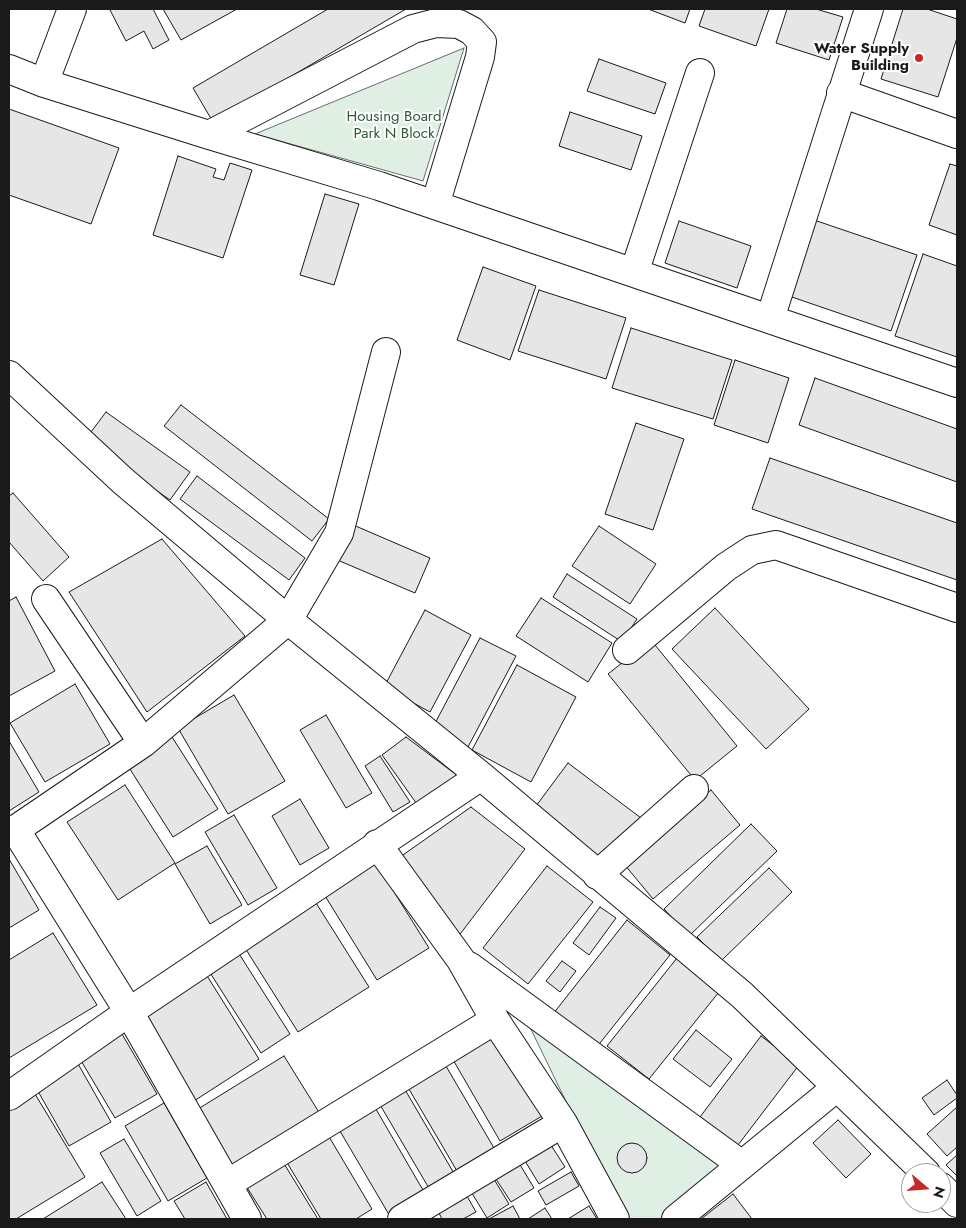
<!DOCTYPE html>
<html>
<head>
<meta charset="utf-8">
<style>
	body { margin:0 }
	#map { position:relative; width:966px; height:1228px; overflow:hidden; background:#fff; font-family:Jost,sans-serif }
	canvas { display:block }
	.frame { position:absolute; inset:0; border:10px solid #1a1a1a; pointer-events:none }
	.north { position:absolute; left:901px; top:1163px; width:50px; height:50px; box-sizing:border-box; background:#fff; border:1px solid #a3a3a3; border-radius:50%; rotate:108deg; font-size:14px; font-weight:700; line-height:20px; text-align:center; color:#1a1a1a }
	.north::after { content:''; display:block; margin:auto; width:18px; height:22px; background:#c62828; clip-path:polygon(50% 0,100% 100%,50% 72%,0 100%) }
</style>
</head>
<body>
<div id="map">
<canvas width="966" height="1228"></canvas>
<div class="frame"></div>
<div class="north">N</div>
</div>
<script>
const g = document.querySelector('canvas').getContext('2d');
g.lineJoin = 'round';
function fill(path, color) {
  g.fillStyle = color;
  g.fill(path, 'evenodd');
}
function poly(rows) {
  const path = new Path2D();
  for (const r of rows) {
    if (r.length === 3) {
      path.moveTo(r[0] + r[2], r[1]);
      path.arc(r[0], r[1], r[2], 0, 2 * Math.PI);
      continue;
    }
    path.moveTo(r[0], r[1]);
    for (let i = 2; i < r.length; i += 2) path.lineTo(r[i], r[i + 1]);
  }
  return path;
}
function stroke(path, color, width, dash) {
  g.strokeStyle = color;
  g.lineWidth = width;
  g.lineCap = dash ? 'butt' : 'round';
  g.setLineDash(dash || []);
  g.stroke(path);
}
function label(font, color, halo, rows, align = 'center') {
  g.font = font + ' Jost,sans-serif';
  g.lineWidth = 4;
  g.setLineDash([]);
  g.textBaseline = 'middle';
  g.strokeStyle = halo;
  g.fillStyle = color;
  for (const [text, x, y, turn = 0] of rows) {
    g.save();
    g.translate(x, y);
    g.rotate((+turn || 0) * Math.PI / 180);
    g.textAlign = isNaN(turn) ? turn : align;
    if (halo) g.strokeText(text, 0, 0);
    g.fillText(text, 0, 0);
    g.restore();
  }
}
const green = poly([
	[464,48,423,181,255,134,464,48],
	[525,1017,728,1165,665,1219,623,1219,525,1017]
]);
fill(green, '#e0efe3');
stroke(green, '#6a6a6a', 1);
const building = poly([
	[113,9,153,9,169,40,153,49,144,31,126,41,110,10,113,9],
	[163,9,237,9,181,40,163,9],
	[328,9,406,9,213,122,193,88,328,9],
	[648,9,690,9,685,23,648,9],
	[705,9,769,9,756,46,699,26,705,9],
	[787,9,816,9,843,17,829,60,776,43,787,9],
	[903,9,927,9,957,19,957,38,938,97,881,79,903,9],
	[599,59,666,83,655,114,587,91,599,59],
	[9,109,119,148,91,224,9,195,9,109],
	[570,112,642,136,631,170,559,146,570,112],
	[178,156,216,169,213,177,224,180,230,163,252,170,223,258,153,235,178,156],
	[950,164,957,166,957,235,929,225,950,164],
	[325,194,359,204,334,285,300,275,325,194],
	[814,220,917,255,891,331,789,296,814,220],
	[679,221,751,246,737,288,665,263,679,221],
	[923,254,957,266,957,357,895,336,923,254],
	[483,267,536,286,510,360,457,340,483,267],
	[539,290,626,318,606,379,518,351,539,290],
	[631,328,732,360,713,419,612,388,631,328],
	[735,360,789,378,768,443,714,425,735,360],
	[815,378,957,429,957,482,799,425,815,378],
	[181,405,329,519,312,541,164,426,181,405],
	[106,412,190,472,170,500,85,440,106,412],
	[636,423,684,439,653,530,605,514,636,423],
	[770,458,957,523,957,580,752,509,770,458],
	[197,476,305,558,289,580,180,499,197,476],
	[13,493,69,557,43,581,9,542,9,496,13,493],
	[351,524,430,558,415,593,335,559,351,524],
	[599,526,656,564,630,604,572,566,599,526],
	[162,539,245,636,147,712,69,592,162,539],
	[567,574,637,619,622,642,553,597,567,574],
	[16,597,55,671,9,696,9,601,16,597],
	[541,598,612,643,588,682,516,636,541,598],
	[715,608,809,709,766,749,672,649,715,608],
	[425,610,471,635,430,712,384,687,425,610],
	[480,638,516,656,468,747,432,729,480,638],
	[651,640,737,746,695,780,608,674,651,640],
	[517,665,576,697,531,782,472,750,517,665],
	[75,684,110,744,45,782,10,723,75,684],
	[234,695,285,781,228,814,178,728,234,695],
	[326,715,372,793,346,808,300,730,326,715],
	[172,737,218,809,173,837,128,766,172,737],
	[406,737,458,776,419,807,382,755,406,737],
	[9,741,39,792,9,811,9,741],
	[380,756,410,802,393,812,365,766,380,756],
	[568,763,641,818,605,865,533,810,568,763],
	[125,785,175,863,118,900,67,822,125,785],
	[711,790,740,825,653,899,624,864,711,790],
	[300,799,329,848,300,865,272,816,300,799],
	[471,807,525,849,451,946,393,862,471,807],
	[234,815,277,888,248,905,205,832,234,815],
	[751,824,777,851,689,936,664,909,751,824],
	[207,846,242,905,210,924,175,864,207,846],
	[373,858,429,948,377,980,322,891,373,858],
	[9,859,39,910,9,928,9,859],
	[547,866,593,902,528,984,483,948,547,866],
	[769,868,792,892,721,961,697,937,769,868],
	[311,895,369,987,298,1032,240,940,311,895],
	[600,907,616,918,589,955,573,943,600,907],
	[627,920,670,955,596,1048,553,1014,627,920],
	[53,933,97,1005,9,1058,9,960,53,933],
	[236,949,290,1034,261,1053,207,968,236,949],
	[677,958,719,992,649,1079,607,1046,677,958],
	[562,961,576,971,560,992,546,981,562,961],
	[204,971,259,1059,194,1101,138,1012,204,971],
	[696,1030,732,1059,710,1087,673,1059,696,1030],
	[494,1033,542,1116,500,1141,452,1058,494,1033],
	[122,1034,157,1094,115,1118,80,1059,122,1034],
	[761,1036,799,1065,738,1145,700,1117,761,1036],
	[284,1056,320,1114,233,1168,198,1109,284,1056],
	[443,1061,494,1148,457,1171,406,1084,443,1061],
	[77,1062,111,1122,69,1146,35,1086,77,1062],
	[947,1080,957,1095,957,1098,934,1115,922,1098,947,1080],
	[404,1088,455,1175,430,1190,379,1103,404,1088],
	[35,1094,85,1177,16,1219,9,1219,9,1110,35,1094],
	[164,1103,207,1178,168,1201,125,1126,164,1103],
	[373,1104,427,1197,391,1218,337,1126,373,1104],
	[957,1107,957,1147,947,1156,927,1134,957,1107],
	[838,1120,871,1154,846,1178,813,1143,838,1120],
	[328,1135,372,1209,356,1219,321,1219,286,1161,328,1135],
	[124,1139,161,1201,137,1216,100,1153,124,1139],
	[547,1139,565,1167,539,1184,522,1156,547,1139],
	[632,1158,15],
	[957,1155,957,1176,946,1165,957,1155],
	[516,1158,534,1188,511,1202,492,1173,516,1158],
	[283,1162,318,1219,267,1219,246,1186,283,1162],
	[489,1171,509,1204,487,1218,467,1185,489,1171],
	[571,1172,579,1186,546,1205,538,1191,571,1172],
	[102,1182,126,1219,43,1219,102,1182],
	[206,1182,227,1219,185,1219,174,1201,206,1182],
	[463,1189,476,1212,463,1219,442,1219,435,1205,463,1189],
	[733,1194,752,1219,701,1219,733,1194],
	[513,1206,520,1219,489,1219,513,1206],
	[589,1206,597,1219,568,1219,589,1206],
	[545,1208,552,1219,528,1219,545,1208]
]);
fill(building, '#e6e6e6');
stroke(building, '#1a1a1a', 1);
const minor = poly([
	[9,69,44,83,209,135,379,186,957,383],
	[44,83,72,9],
	[841,93,957,134],
	[209,135,413,29,436,23,459,24,472,31,482,42,480,57,435,205],
	[634,273,700,73],
	[770,319,869,9],
	[9,375,123,481,288,620,481,776,742,995,926,1173],
	[46,599,143,743],
	[627,650,726,567,752,550,776,545,957,608],
	[15,829,129,1012,247,1219],
	[9,834,143,743,288,620,339,533,386,352],
	[377,844,461,960,495,1020,563,1123,615,1219],
	[597,875,694,789],
	[469,966,742,1165],
	[9,1096,129,1012,481,776],
	[227,1184,495,1020],
	[941,1187,957,1203],
	[402,1219,563,1123],
	[676,1219,837,1087]
]);
stroke(minor, '#1a1a1a', 30);
stroke(minor, '#fff', 28);
for (const [x, y, r, color] of [
	[919,58,5,"#c62828"]
]) {
  const dot = new Path2D();
  dot.arc(x, y, r, 0, 2 * Math.PI);
  g.fillStyle = color;
  g.fill(dot);
  stroke(dot, '#fff', 2);
}
label('bold 15px', '#1a1a1a', '#fff', [
	["Water Supply",909,49],
	["Building",909,66]
], 'right');
label('15px', '#2b5a34', '#fff', [
	["Housing Board",394,117],
	["Park N Block",394,134]
]);
</script>
</body>
</html>
